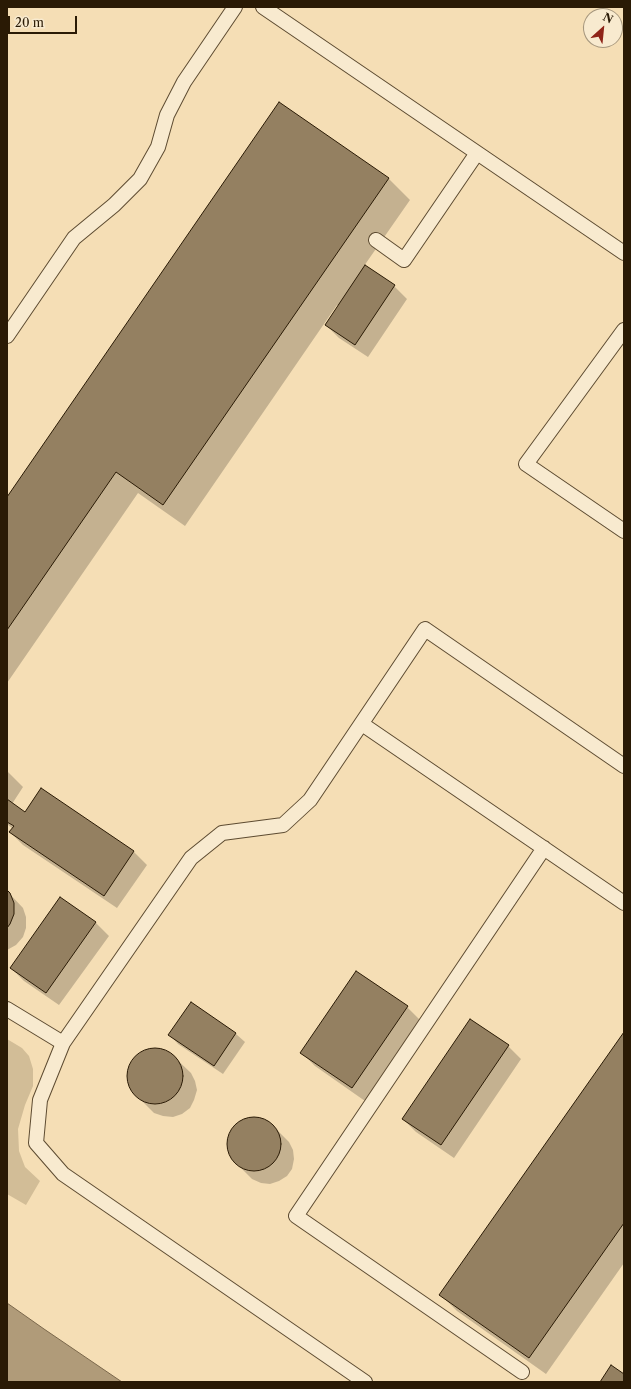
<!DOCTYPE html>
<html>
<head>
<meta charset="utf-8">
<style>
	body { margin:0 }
	#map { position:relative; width:631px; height:1389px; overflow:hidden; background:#f5deb5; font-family:"Libre Caslon Text",serif }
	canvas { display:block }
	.frame { position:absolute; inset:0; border:8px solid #2a1a05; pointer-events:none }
	.north { position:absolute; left:583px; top:8px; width:40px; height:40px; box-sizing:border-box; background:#f8eacf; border:1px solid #a6977e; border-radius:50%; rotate:27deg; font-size:11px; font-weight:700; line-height:16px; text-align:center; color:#2a1a05 }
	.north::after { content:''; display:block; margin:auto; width:14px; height:18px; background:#8f2418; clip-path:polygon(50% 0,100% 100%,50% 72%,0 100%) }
	.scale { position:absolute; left:8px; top:16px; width:69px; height:18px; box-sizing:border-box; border:2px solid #2a1a05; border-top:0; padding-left:5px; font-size:12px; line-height:14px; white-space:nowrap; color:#2a1a05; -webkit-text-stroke:3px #f8eacf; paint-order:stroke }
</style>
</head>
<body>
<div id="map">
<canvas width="631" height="1389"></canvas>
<div class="frame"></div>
<div class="north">N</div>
<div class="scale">20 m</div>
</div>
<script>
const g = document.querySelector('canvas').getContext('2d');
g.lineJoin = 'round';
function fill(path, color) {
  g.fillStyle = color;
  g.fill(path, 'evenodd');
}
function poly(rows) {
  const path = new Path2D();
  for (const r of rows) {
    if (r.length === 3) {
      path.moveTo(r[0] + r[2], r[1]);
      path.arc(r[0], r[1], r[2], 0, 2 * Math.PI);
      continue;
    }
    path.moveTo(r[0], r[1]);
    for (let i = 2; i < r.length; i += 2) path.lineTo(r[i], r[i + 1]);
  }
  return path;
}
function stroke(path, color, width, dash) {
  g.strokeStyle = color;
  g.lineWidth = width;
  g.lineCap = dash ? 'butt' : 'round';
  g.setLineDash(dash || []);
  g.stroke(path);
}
fill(poly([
	[7,1039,22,1048,29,1056,33,1069,33,1086,25,1105,18,1129,19,1151,25,1167,40,1181,26,1205,7,1194]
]), '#d2bd97');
const water = poly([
	[7,1303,44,1329,122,1382,7,1382,7,1303]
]);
fill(water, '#b09b79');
stroke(water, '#7a674b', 1);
fill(poly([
	[388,178,410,200,364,266,394,286,407,299,368,357,339,338,326,325,339,306,337,305,185,526,138,493,7,683,7,499],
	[7,771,23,787,12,804,25,813,41,789,134,852,147,865,117,908,23,845,10,832,13,829,7,824],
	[7,891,23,908,26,917,26,928,23,937,16,945,7,950],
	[60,898,96,923,109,936,59,1005,24,981,11,968],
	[191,1003,236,1034,245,1042,223,1074,178,1044,170,1035],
	[407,1007,420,1020,365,1101,315,1066,302,1053],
	[624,1034,624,1263,546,1374,457,1311,441,1295],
	[508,1046,521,1059,454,1158,416,1132,403,1119],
	[151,1049,161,1049,170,1053,191,1073,195,1081,197,1090,194,1100,190,1108,182,1114,173,1117,163,1116,154,1113,134,1093,129,1084,128,1075,130,1065,135,1058,142,1052],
	[251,1117,261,1118,269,1122,289,1142,293,1150,294,1159,292,1169,287,1176,279,1181,270,1184,261,1183,252,1179,232,1159,228,1151,228,1141,230,1133,235,1125,242,1120]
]), '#0003');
const building = poly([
	[279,102,389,178,163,505,116,472,7,630,7,497,279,102],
	[365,265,395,285,355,345,325,325,365,265],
	[41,788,134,851,104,896,9,832,14,826,7,822,7,799,25,812,41,788],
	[7,890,10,893,14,903,14,914,10,924,7,928,7,890],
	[60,897,96,922,46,993,10,968,60,897],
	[356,971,408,1006,352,1088,300,1053,356,971],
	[191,1002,236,1033,214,1066,168,1035,191,1002],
	[470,1019,509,1045,441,1145,402,1119,470,1019],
	[624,1032,624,1223,529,1358,439,1295,624,1032],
	[155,1076,28],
	[254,1144,27],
	[611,1365,624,1374,624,1380,623,1382,600,1382,611,1365]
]);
fill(building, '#948061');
stroke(building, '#2a1a05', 1);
const lane = poly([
	[263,7,624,253],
	[376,240,404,260,477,153],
	[624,330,526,464,624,531],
	[7,336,74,238,114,205,140,179,158,147,167,115,184,82,235,7],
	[362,724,624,903],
	[7,1009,63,1043],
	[522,1372,296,1216,544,848],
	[365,1382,63,1174,36,1143,40,1100,63,1043,191,858,222,833,283,825,310,800,425,629,624,766]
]);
stroke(lane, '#5d4b31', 16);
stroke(lane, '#f8eacf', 14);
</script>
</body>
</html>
